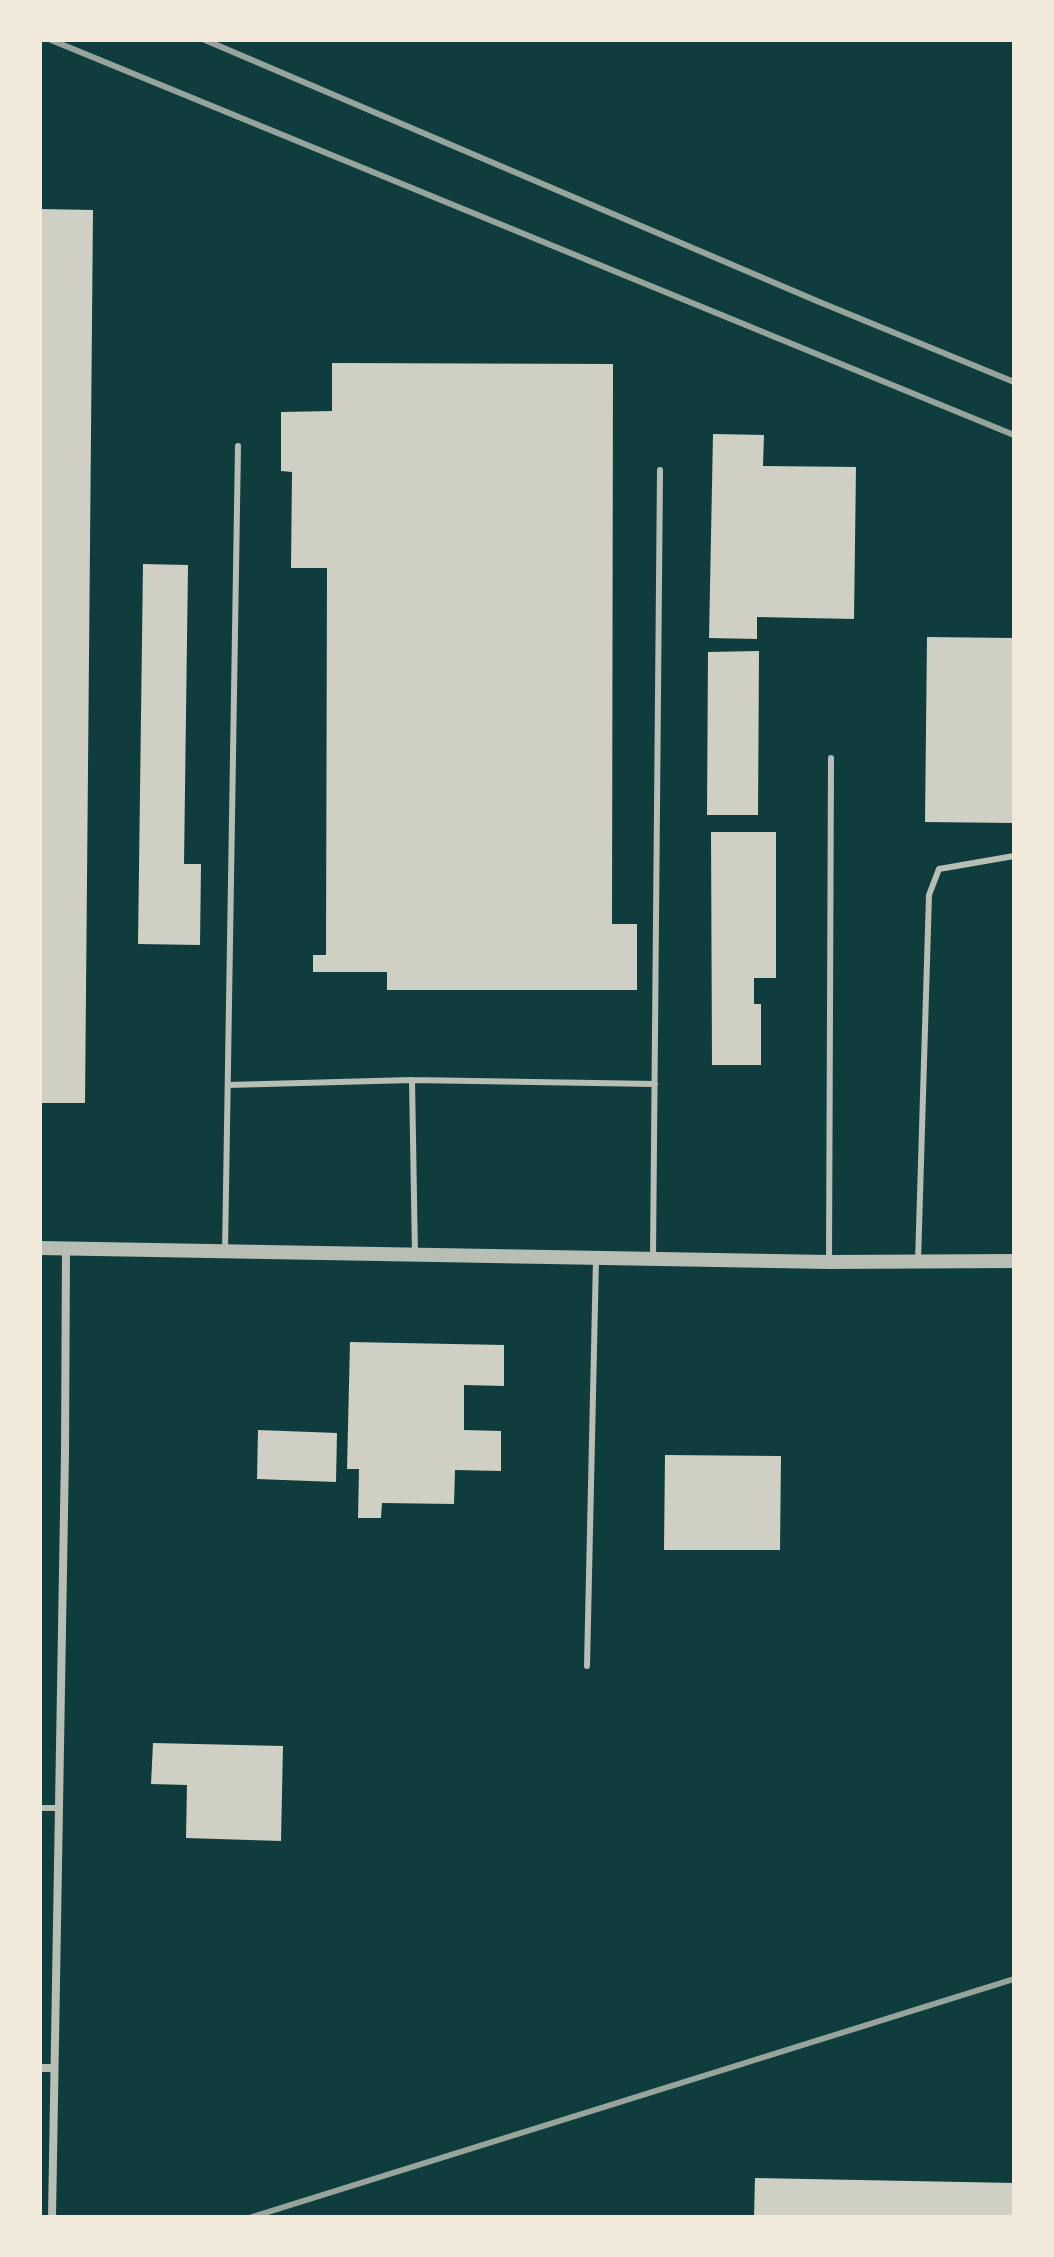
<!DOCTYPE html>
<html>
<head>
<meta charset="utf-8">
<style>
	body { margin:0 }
	#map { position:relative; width:1054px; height:2257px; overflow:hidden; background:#0f3d3e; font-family:"Noto Sans",sans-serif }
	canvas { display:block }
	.frame { position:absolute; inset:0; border:42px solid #f1e9da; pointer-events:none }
</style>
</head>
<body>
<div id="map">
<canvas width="1054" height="2257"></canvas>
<div class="frame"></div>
</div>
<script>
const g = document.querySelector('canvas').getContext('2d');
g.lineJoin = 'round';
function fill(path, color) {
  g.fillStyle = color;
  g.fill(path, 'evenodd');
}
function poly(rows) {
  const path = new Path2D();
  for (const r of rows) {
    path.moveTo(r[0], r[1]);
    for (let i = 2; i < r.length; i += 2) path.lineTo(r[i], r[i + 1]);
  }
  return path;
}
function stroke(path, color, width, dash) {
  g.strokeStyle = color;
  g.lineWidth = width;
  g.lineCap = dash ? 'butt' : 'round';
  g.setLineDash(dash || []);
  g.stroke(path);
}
fill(poly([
	[40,209,93,210,85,1103,40,1103],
	[332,363,613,364,612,924,637,924,637,990,387,990,387,972,313,972,313,955,326,955,327,568,291,568,292,472,281,471,281,412,332,411],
	[713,434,764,435,763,466,856,467,854,619,757,617,757,639,709,638],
	[143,564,188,565,184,864,201,864,200,945,138,944],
	[927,637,1014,638,1014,823,925,822],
	[759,651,758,815,707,815,708,652],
	[711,832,776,832,776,978,754,978,754,1004,761,1004,761,1065,712,1065],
	[350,1342,504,1345,504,1386,464,1385,464,1430,501,1431,501,1471,455,1470,454,1504,382,1503,381,1518,358,1518,359,1469,347,1469],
	[258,1430,337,1433,336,1482,257,1479],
	[665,1455,781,1456,780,1550,664,1550],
	[153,1743,283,1746,281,1841,186,1838,187,1785,151,1784],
	[755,2178,1014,2183,1014,2217,754,2217]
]), '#cfcfc3');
stroke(poly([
	[412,1080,655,1084],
	[228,1085,412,1080,415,1255],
	[225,1251,238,446],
	[653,1256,660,470],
	[829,1262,831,758],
	[918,1262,929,895,939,869,1014,856],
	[587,1666,596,1259],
	[40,1808,59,1808]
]), '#b8beb3', 6);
stroke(poly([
	[40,2068,54,2068],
	[52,2217,65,1453,66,1248]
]), '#b8beb3', 8);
stroke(poly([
	[40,1248,829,1262,1014,1261]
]), '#b8beb3', 14);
stroke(poly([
	[51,40,1014,435],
	[205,40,817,301,1014,382],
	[252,2217,1014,1979]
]), '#97a49c', 6);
</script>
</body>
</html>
